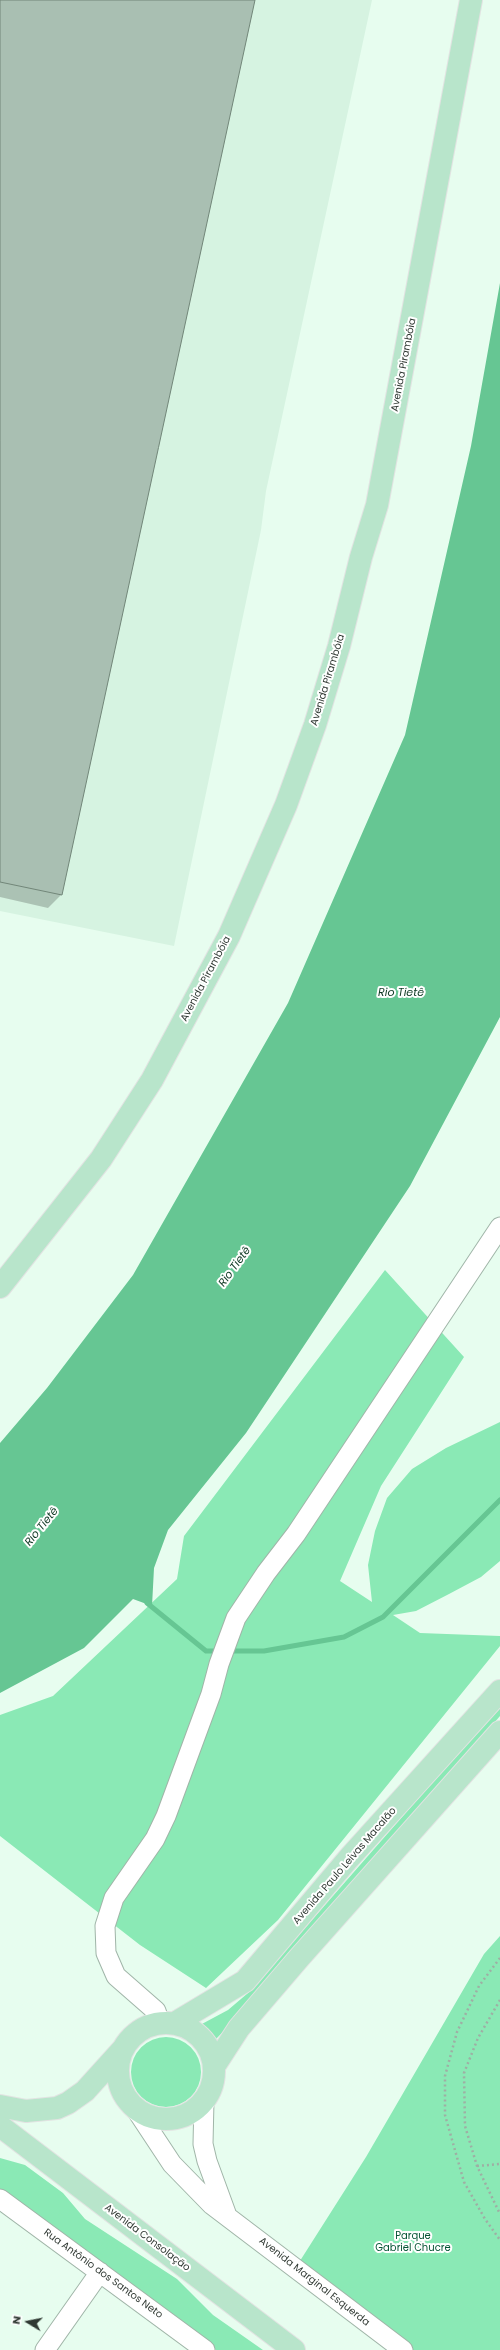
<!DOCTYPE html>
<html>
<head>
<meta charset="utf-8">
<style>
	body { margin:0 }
	#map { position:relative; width:500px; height:2350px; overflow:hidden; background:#e7fdef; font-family:Poppins,sans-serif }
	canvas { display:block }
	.north { position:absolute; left:8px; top:2302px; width:40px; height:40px; -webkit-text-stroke:3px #fff; paint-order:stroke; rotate:280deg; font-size:11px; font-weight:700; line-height:16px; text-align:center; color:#303933 }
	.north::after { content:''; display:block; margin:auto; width:14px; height:18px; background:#303933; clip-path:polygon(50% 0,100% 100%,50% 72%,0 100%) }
</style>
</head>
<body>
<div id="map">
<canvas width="500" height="2350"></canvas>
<div class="north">N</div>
</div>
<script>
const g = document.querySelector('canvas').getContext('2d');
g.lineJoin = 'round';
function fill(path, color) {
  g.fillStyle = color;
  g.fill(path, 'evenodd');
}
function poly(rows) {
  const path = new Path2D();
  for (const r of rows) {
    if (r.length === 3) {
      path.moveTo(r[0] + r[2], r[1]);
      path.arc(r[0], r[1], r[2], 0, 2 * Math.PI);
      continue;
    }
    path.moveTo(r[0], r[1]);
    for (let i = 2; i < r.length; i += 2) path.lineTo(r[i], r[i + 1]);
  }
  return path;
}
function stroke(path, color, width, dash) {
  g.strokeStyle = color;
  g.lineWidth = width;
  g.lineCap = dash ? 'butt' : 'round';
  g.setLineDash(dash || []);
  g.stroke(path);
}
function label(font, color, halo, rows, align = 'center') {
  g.font = font + ' Poppins,sans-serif';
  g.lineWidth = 4;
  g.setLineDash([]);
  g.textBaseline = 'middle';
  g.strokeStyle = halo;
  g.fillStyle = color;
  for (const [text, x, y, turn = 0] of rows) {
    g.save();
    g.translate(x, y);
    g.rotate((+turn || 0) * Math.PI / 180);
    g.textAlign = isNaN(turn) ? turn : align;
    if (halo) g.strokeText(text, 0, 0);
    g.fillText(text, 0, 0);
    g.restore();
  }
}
fill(poly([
	[0,0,372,0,266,491,261,530,174,946,0,911]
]), '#d6f3e1');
fill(poly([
	[385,1270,464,1357,381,1486,340,1581,372,1602,368,1565,375,1531,387,1498,412,1469,446,1448,500,1422,500,1561,481,1577,449,1594,416,1611,393,1615,420,1633,500,1636,500,1646,278,1920,206,1988,140,1945,0,1836,0,1715,53,1696,177,1579,184,1536],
	[500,1705,500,1716,259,1995,215,2040,200,2025,228,2010,248,1993],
	[500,1936,500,2350,409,2350,298,2264,366,2157,484,1954],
	[166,2072,35],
	[0,2158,25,2165,63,2193,85,2219,177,2279,213,2315,263,2350,216,2350,0,2190]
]), '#8ae9b5');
fill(poly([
	[500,283,500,1017,410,1186,246,1433,168,1530,154,1568,152,1606,133,1599,84,1648,0,1693,0,1443,47,1388,133,1275,288,1003,405,735,471,446]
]), '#66c693');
fill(poly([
	[0,0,254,0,61,895,48,908,0,897]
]), '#0003');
stroke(poly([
	[147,1603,206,1651,219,1651],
	[227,1651,264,1651,344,1637,383,1617,500,1500]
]), '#66c693', 5);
const building = poly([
	[0,0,255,0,62,895,0,882,0,0]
]);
fill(building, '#a9bfb2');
stroke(building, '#728679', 1);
const minor = poly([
	[160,2023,156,2011,116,1976,106,1953,105,1926,114,1898,155,1839,166,1816,211,1694,219,1664,236,1618,266,1573,296,1534,500,1227],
	[204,2101,203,2144,207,2161,226,2213],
	[135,2108,172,2164,212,2205,403,2350],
	[0,2199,205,2350],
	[45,2350,100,2272]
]);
const major = poly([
	[0,1287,101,1159,152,1080,229,936,286,805,315,725,339,646,361,557,377,505,471,0],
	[166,2071,48],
	[175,2023,245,1981,349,1858,500,1691],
	[215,2065,239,2028,299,1958,500,1732],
	[0,2106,26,2111,57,2108,68,2103,85,2091,123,2049],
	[0,2126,294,2350]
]);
stroke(minor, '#a0b5a8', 21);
stroke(major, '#e2e3e2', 24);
stroke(poly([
	[500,1958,479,1986,457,2032,445,2076,445,2115,464,2182,485,2219,500,2240],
	[500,2000,478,2038,464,2073,465,2126,477,2166,500,2214],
	[477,2166,500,2164]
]), '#9eafa4', 2.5, [2, 3]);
stroke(minor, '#fff', 19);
stroke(major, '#b8e5cb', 22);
label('10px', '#303933', '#fff', [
	["Avenida Pirambóia",404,365,-79],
	["Avenida Pirambóia",328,680,-73],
	["Avenida Pirambóia",206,979,-62],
	["Avenida Paulo Leivas Macalão",345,1866,-49],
	["Avenida Consolação",147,2238,37],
	["Rua Antônio dos Santos Neto",103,2274,36],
	["Avenida Marginal Esquerda",314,2282,38]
]);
label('10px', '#055434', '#fff', [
	["Parque",413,2236],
	["Gabriel Chucre",413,2248]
]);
label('italic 11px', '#0e3823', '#fff', [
	["Rio Tietê",401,993],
	["Rio Tietê",235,1267,-54],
	["Rio Tietê",42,1527,-51]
]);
</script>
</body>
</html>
